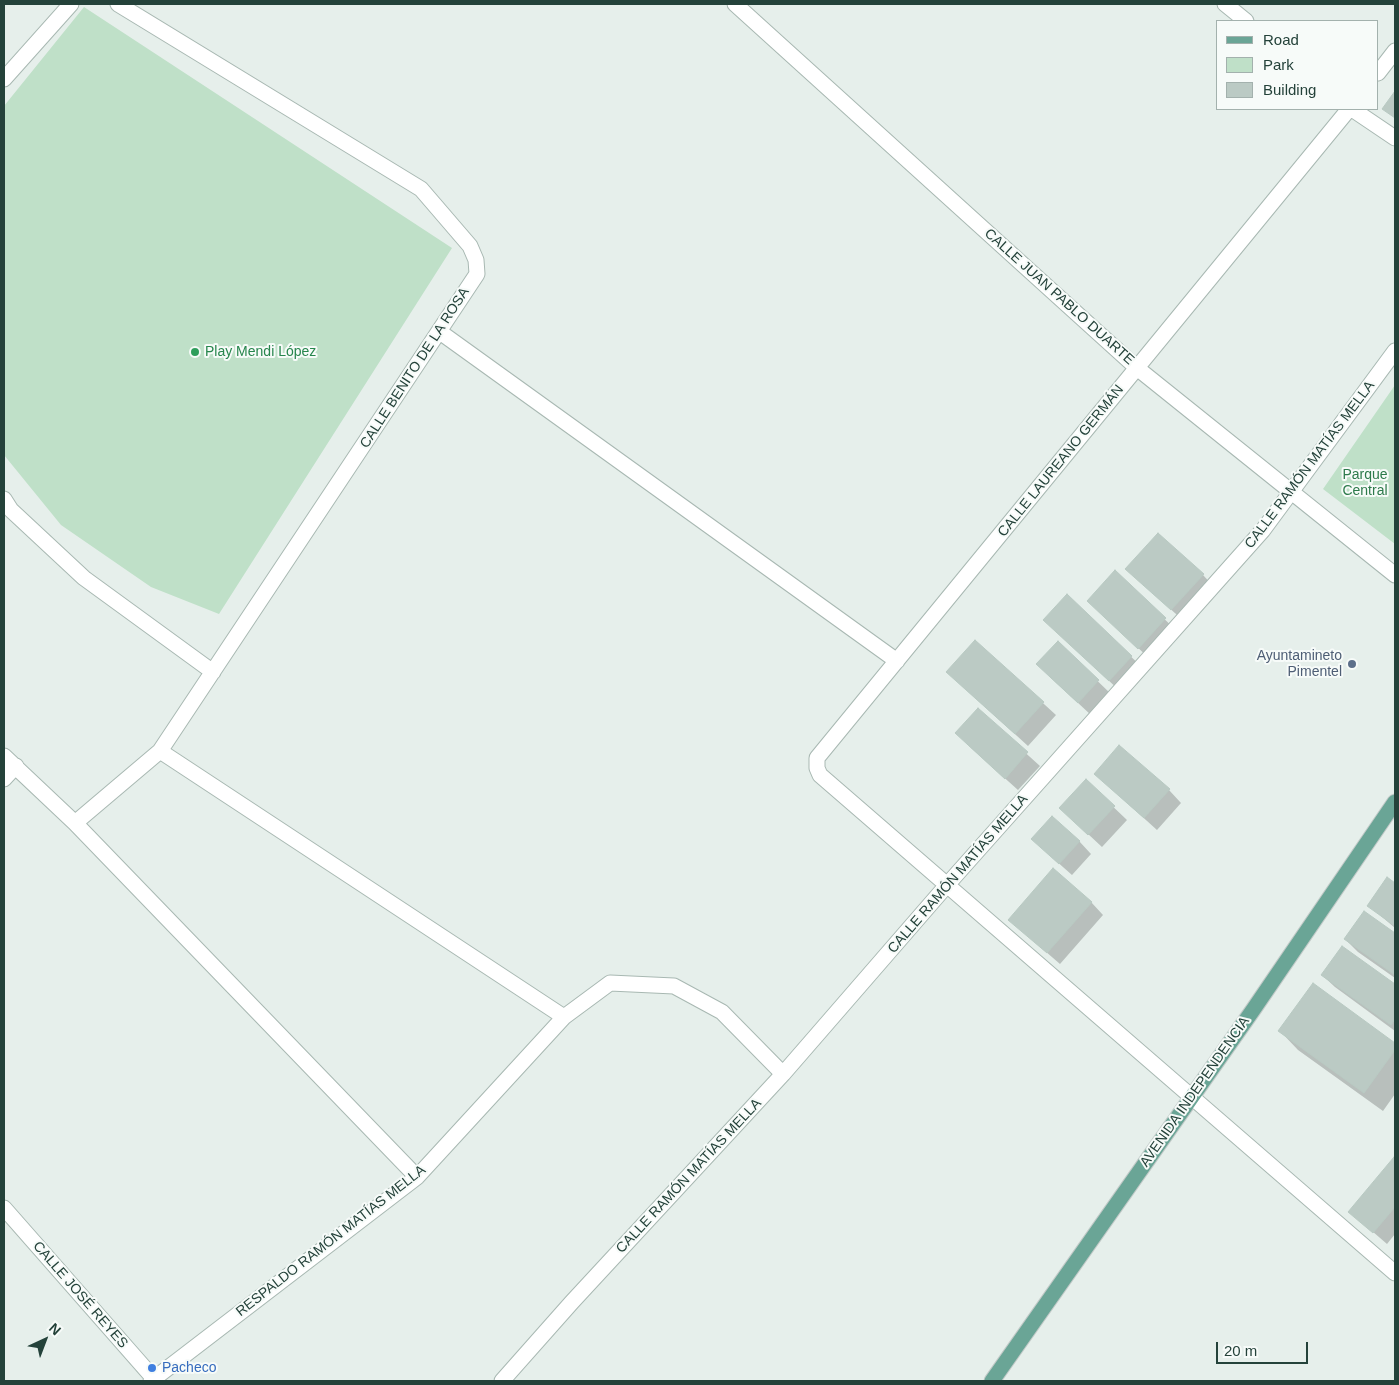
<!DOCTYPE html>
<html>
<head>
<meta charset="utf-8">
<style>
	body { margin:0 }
	#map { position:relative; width:1399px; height:1385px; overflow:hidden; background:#e6efeb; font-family:Arial,sans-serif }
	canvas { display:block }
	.frame { position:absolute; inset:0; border:5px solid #24423a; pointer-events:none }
	.legend { position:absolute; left:1216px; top:20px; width:162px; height:90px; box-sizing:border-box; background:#f7fbf9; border:1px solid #a3b1ad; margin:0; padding:6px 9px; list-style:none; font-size:15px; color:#24423a }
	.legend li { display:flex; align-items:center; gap:10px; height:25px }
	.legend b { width:25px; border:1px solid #a3b1ad }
	.north { position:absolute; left:20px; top:1315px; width:50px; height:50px; -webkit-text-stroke:4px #f7fbf9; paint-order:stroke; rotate:43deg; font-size:14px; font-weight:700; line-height:20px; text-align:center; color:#24423a }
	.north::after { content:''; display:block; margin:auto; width:18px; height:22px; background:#24423a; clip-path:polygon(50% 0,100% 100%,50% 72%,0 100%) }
	.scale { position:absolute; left:1216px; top:1342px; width:92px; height:22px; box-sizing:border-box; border:2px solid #24423a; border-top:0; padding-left:6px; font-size:15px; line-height:18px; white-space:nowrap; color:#24423a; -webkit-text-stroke:4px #f7fbf9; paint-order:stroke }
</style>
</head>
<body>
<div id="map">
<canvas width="1399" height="1385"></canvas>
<div class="frame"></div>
<ul class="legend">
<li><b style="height:6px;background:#6aa596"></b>Road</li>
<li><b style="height:14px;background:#bfe0c8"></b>Park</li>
<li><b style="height:14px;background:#bbcac4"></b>Building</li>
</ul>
<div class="north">N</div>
<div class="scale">20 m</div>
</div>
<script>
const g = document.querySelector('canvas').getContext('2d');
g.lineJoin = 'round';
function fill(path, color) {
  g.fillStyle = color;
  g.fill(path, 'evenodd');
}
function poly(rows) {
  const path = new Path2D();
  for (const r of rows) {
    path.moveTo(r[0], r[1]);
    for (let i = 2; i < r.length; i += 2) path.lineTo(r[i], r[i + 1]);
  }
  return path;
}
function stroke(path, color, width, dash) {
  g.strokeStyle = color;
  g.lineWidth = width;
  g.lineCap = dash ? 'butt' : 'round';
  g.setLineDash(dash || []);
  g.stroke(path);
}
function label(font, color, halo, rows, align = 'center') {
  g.font = font + ' Arial,sans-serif';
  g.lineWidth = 4;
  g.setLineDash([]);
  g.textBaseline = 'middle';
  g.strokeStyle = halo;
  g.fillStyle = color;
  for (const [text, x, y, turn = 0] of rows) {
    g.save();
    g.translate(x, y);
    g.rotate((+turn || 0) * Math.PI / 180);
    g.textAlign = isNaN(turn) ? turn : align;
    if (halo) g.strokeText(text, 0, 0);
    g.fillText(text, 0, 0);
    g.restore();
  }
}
fill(poly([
	[84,7,452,248,219,614,151,587,61,525,4,455,4,106],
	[1395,385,1395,544,1323,489]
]), '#bfe0c8');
fill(poly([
	[1115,572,1178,632,1151,660,1101,613],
	[1203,575,1215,588,1185,622,1139,581],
	[1067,596,1144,669,1122,693,1057,632],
	[975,641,1056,715,1028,746,960,684],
	[1058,643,1111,694,1091,715,1050,677],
	[978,710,1040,766,1018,790,969,746],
	[1095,774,1169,790,1181,803,1157,830],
	[1086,781,1127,820,1102,847,1073,820],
	[1079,841,1091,854,1072,875,1046,852],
	[1387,879,1395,885,1395,928,1368,905],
	[1091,902,1103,915,1060,964,1023,932],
	[1364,912,1395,934,1395,978,1358,952,1345,939],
	[1342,947,1395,986,1395,1031,1335,987,1322,975],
	[1313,985,1395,1044,1395,1094,1383,1111,1298,1050,1280,1031],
	[1394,1159,1395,1234,1387,1244,1350,1212]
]), '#0003');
const building = poly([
	[1395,91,1395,118,1382,109,1395,91],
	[1158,533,1204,574,1171,610,1125,569,1158,533],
	[1115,570,1166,618,1138,649,1087,601,1115,570],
	[1067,594,1132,656,1109,681,1043,620,1067,594],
	[975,640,1044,702,1015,734,946,672,975,640],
	[1058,641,1099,680,1078,703,1036,664,1058,641],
	[978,708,1028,752,1005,779,955,733,978,708],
	[1119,745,1170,789,1144,818,1094,774,1119,745],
	[1086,779,1115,806,1088,835,1059,808,1086,779],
	[1052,816,1080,841,1059,864,1031,839,1052,816],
	[1053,868,1092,902,1047,953,1008,920,1053,868],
	[1387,877,1395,883,1395,926,1367,906,1387,877],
	[1364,911,1395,933,1395,975,1344,939,1364,911],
	[1342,946,1395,984,1395,1019,1391,1025,1321,975,1342,946],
	[1313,983,1395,1043,1395,1050,1364,1093,1278,1031,1313,983],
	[1394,1157,1395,1207,1373,1233,1348,1212,1394,1157]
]);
fill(building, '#bbcac4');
stroke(building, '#b8c9c2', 1);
const street = poly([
	[735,4,1137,368,1395,575],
	[1225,4,1246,21],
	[1378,73,1395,51],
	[4,79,71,4],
	[1349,109,817,758,817,768,820,775,1395,1273],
	[1352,109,1395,138],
	[440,332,897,661],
	[4,499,11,510,84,578,213,672],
	[160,751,564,1017],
	[4,756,75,823,417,1177],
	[4,779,16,766],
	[75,823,160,751,477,274,476,260,470,246,421,189,118,4],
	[4,1208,156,1381],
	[151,1381,417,1177,564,1017,610,983,674,986,722,1012,783,1074],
	[502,1381,572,1302,783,1074,947,885,1263,530,1395,351]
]);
const primary = poly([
	[992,1381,1253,1010,1395,802]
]);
stroke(street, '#a8b8b2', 17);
stroke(primary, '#c2cac8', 17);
stroke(street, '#fff', 15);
stroke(primary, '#6aa596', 15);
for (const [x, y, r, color] of [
	[195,352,5,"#2e9e5b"],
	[1352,664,5,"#5c6f8a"],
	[152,1368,5,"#3f7fe0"]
]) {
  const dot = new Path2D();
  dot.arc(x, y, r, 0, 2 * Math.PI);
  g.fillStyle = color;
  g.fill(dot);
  stroke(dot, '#f7fbf9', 2);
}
label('14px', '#24423a', '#f7fbf9', [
	["CALLE JUAN PABLO DUARTE",1059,297,42],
	["CALLE BENITO DE LA ROSA",415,368,-57],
	["CALLE LAUREANO GERMÁN",1061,461,-51],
	["CALLE RAMÓN MATÍAS MELLA",1310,465,-53],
	["CALLE RAMÓN MATÍAS MELLA",958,874,-49],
	["AVENIDA INDEPENDENCIA",1195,1092,-55],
	["CALLE RAMÓN MATÍAS MELLA",689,1176,-47],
	["RESPALDO RAMÓN MATÍAS MELLA",331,1241,-38],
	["CALLE JOSÉ REYES",80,1295,49]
]);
label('14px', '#27864d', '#f7fbf9', [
	["Play Mendi López",205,352]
], 'left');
label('14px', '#2d7a4b', '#f7fbf9', [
	["Parque",1365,475],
	["Central",1365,491]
]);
label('14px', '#4e5e75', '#f7fbf9', [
	["Ayuntamineto",1342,656],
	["Pimentel",1342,672]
], 'right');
label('14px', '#366cbe', '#f7fbf9', [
	["Pacheco",162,1368]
], 'left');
</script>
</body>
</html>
